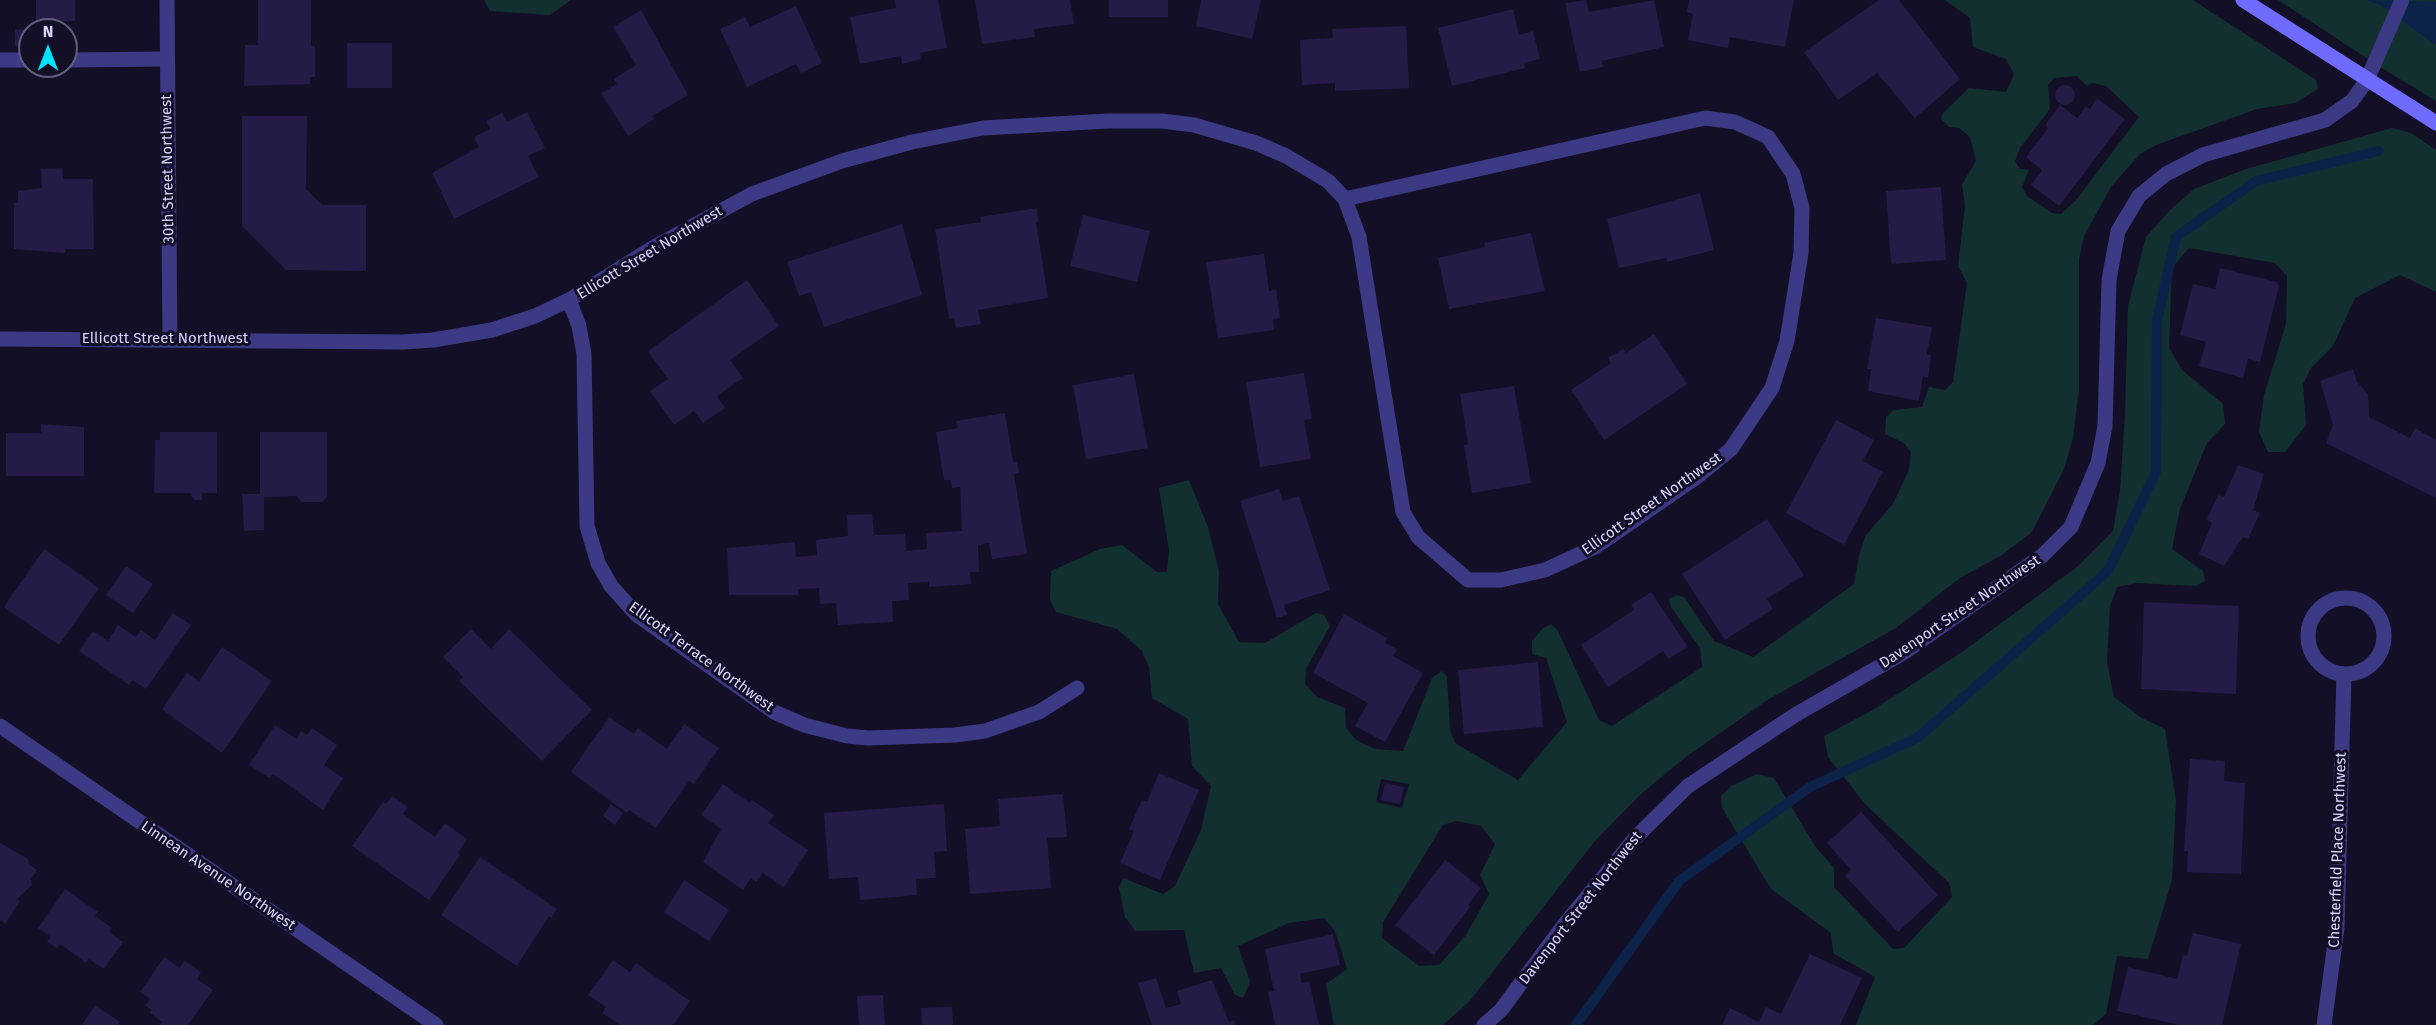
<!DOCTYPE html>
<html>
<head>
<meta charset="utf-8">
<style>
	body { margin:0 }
	#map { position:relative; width:2436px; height:1025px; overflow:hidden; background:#130f26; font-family:"Fira Sans",sans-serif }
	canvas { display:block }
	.north { position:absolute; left:18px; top:18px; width:60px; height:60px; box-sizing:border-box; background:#130f26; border:2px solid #625e7d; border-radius:50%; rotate:0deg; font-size:16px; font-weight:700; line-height:24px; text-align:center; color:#d9d4ff }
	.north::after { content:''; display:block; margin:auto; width:21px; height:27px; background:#00e5ff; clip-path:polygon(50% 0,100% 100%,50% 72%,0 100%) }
</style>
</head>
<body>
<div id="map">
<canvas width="2436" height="1025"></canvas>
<div class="north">N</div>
</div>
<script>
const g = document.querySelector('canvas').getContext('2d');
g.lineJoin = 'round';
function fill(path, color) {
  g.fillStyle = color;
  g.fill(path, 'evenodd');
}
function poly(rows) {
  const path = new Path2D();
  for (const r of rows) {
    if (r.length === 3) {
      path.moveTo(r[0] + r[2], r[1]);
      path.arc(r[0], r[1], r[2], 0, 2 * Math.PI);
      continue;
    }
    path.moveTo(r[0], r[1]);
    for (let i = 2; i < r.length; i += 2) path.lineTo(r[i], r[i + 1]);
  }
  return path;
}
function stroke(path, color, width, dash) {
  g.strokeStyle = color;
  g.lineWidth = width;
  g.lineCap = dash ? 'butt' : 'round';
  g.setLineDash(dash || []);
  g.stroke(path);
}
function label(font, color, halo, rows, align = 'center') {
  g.font = font + ' "Fira Sans",sans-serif';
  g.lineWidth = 6;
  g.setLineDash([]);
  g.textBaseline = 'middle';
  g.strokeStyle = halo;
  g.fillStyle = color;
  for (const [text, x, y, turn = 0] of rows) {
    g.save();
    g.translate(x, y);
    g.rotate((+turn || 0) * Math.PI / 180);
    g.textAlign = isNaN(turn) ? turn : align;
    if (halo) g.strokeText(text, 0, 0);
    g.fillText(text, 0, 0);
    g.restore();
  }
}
fill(poly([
	[484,0,571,0,550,15,490,11],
	[1945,0,2193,0,2316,80,2318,89,2295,103,2257,109,2156,145,2140,154,2111,187,2084,236,2079,259,2079,390,2073,438,2064,469,2032,532,2002,555,1960,578,1896,628,1769,699,1687,756,1641,794,1595,841,1469,1002,1443,1025,1334,1025,1326,984,1347,969,1335,931,1324,918,1289,923,1238,946,1250,982,1243,998,1235,995,1221,968,1194,973,1184,930,1135,931,1125,917,1119,888,1123,878,1163,894,1175,886,1201,830,1211,786,1192,766,1188,719,1152,698,1149,667,1142,651,1117,629,1056,612,1050,600,1051,571,1100,549,1122,545,1157,572,1167,572,1169,550,1159,488,1189,480,1208,527,1219,571,1218,604,1239,642,1265,643,1316,613,1324,615,1330,626,1306,669,1305,684,1317,697,1345,708,1346,728,1356,740,1375,749,1403,751,1432,678,1442,671,1447,677,1450,730,1455,743,1518,780,1567,722,1546,658,1532,654,1532,641,1543,628,1551,624,1558,631,1599,720,1612,726,1702,667,1700,648,1671,607,1669,599,1677,595,1684,597,1714,641,1753,657,1854,584,1859,555,1866,535,1893,504,1909,470,1911,452,1904,443,1885,434,1886,417,1894,410,1922,407,1929,387,1945,390,1953,382,1967,283,1958,266,1965,206,1962,184,1976,161,1970,137,1959,128,1949,127,1941,119,1943,113,1969,88,2006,92,2014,74,2006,59,1973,47,1970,18],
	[2077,76,2087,86,2093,83,2106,86,2139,117,2077,199,2061,214,2052,213,2027,196,2022,187,2029,170,2020,169,2015,161,2020,148,2050,109,2048,85,2054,78],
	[1381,779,1409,784,1402,808,1376,802],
	[1456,821,1481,826,1495,844,1480,875,1489,894,1466,935,1439,965,1419,966,1382,938,1383,922,1443,825],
	[2278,0,2436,0,2436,101,2380,67],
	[2392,128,2411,133,2436,150,2436,292,2400,275,2355,298,2333,346,2311,368,2303,384,2306,425,2285,452,2268,452,2259,432,2264,395,2286,324,2287,276,2275,263,2189,248,2172,268,2169,348,2182,370,2223,404,2225,424,2207,443,2180,509,2172,549,2203,571,2205,581,2196,586,2137,583,2117,587,2110,606,2107,662,2114,697,2142,718,2165,729,2176,801,2172,880,2148,959,2117,956,2106,1014,2093,1025,1856,1025,1875,977,1833,953,1831,933,1771,889,1722,808,1721,796,1731,786,1757,774,1774,778,1815,846,1834,868,1834,887,1893,949,1904,948,1952,897,1949,883,1865,804,1828,757,1824,736,1871,711,1962,652,2077,567,2113,531,2120,491,2125,413,2128,306,2146,237,2170,210,2194,189,2246,169]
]), '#12302f');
fill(poly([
	[2366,0,2436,2,2436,45,2380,5]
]), '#0c2248');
stroke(poly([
	[1576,1025,1679,881,1810,787,1917,738,2108,571,2156,472,2157,320,2176,237,2256,181,2379,151]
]), '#0c2248', 10);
fill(poly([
	[36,0,75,0,75,21,36,21],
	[258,0,311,0,311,46,315,46,315,77,310,77,310,84,244,86,245,45,258,45],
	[895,0,938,0,947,48,920,53,921,59,902,64,901,56,860,64,850,17,896,8],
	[975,0,1070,0,1074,24,1034,29,1035,37,982,44],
	[1109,0,1168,0,1168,17,1109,17],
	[1201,0,1261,0,1252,39,1196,26],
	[1586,0,1589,12,1654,0,1664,47,1602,61,1603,67,1580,72,1565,3],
	[1689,0,1794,0,1785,47,1730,37,1728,48,1688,40,1693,14,1687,12],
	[1879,0,1899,0,1960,79,1915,118,1877,73,1838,100,1804,52],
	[796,6,822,63,801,73,796,64,747,87,720,29,745,17,750,27],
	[1513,9,1519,35,1533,31,1540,59,1524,63,1525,68,1452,86,1438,28],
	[641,10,688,95,652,116,654,119,628,136,601,93,617,84,614,79,636,65,613,27],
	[1406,26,1409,88,1335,91,1335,83,1302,85,1300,40,1333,38,1332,29],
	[28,29,28,46,15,46,15,30],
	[347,43,392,43,392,88,347,88],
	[2065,95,10],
	[2097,98,2125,119,2059,206,2031,185,2042,170,2026,157,2048,128,2045,125,2060,105,2077,118,2086,106,2090,109],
	[527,112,545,148,528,156,539,177,454,219,432,173,479,147,474,137,490,129,486,121,502,113,507,122],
	[242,116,307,116,306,189,322,205,366,205,366,271,286,270,242,226],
	[62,168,63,179,93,179,94,249,65,249,65,253,14,249,14,203,18,203,18,191,42,188,41,169],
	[1941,187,1946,260,1891,264,1886,191],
	[1700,193,1714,250,1667,262,1666,258,1619,268,1607,219],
	[1037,208,1038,222,1036,222,1048,298,978,310,981,324,956,328,954,318,949,319,935,229,981,222,980,217],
	[1083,215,1150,231,1137,282,1070,266],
	[902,224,922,295,824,327,811,292,799,296,787,262],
	[1531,233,1545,291,1449,309,1438,258,1485,247,1484,243],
	[1264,254,1269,291,1276,289,1280,318,1273,319,1274,330,1218,338,1206,262],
	[2220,268,2276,282,2279,286,2260,362,2248,359,2243,378,2199,366,2206,342,2180,335,2193,284,2215,289],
	[747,280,779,326,730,360,743,378,717,396,725,408,703,423,694,411,674,425,650,391,668,379,648,351],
	[1876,318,1932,327,1927,354,1931,355,1928,378,1923,376,1919,401,1868,391,1871,369,1867,369],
	[1654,334,1687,384,1604,440,1571,390,1611,363,1608,358,1623,349,1626,353],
	[2353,369,2357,382,2368,394,2369,417,2410,438,2415,428,2436,440,2436,498,2326,443,2333,425,2320,381],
	[1304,373,1312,419,1304,420,1311,459,1260,467,1246,382],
	[1134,374,1148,448,1086,459,1073,385],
	[1514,386,1531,483,1472,493,1464,445,1468,444,1460,394],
	[1005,413,1013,462,1017,462,1019,473,1014,474,1027,554,992,559,989,543,978,545,979,572,970,572,971,584,929,587,929,582,908,583,909,600,892,601,893,622,838,625,836,603,820,604,819,588,798,589,798,595,729,595,727,548,795,542,796,557,817,555,816,540,848,536,847,515,872,514,874,535,905,534,906,551,927,549,926,533,962,531,960,487,952,488,951,480,944,480,936,432,958,428,956,421],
	[1836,420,1874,440,1863,461,1883,472,1844,545,1786,513],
	[41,424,84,427,84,476,6,476,6,433,41,433],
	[160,432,217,432,217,493,202,493,202,500,193,500,191,493,154,493,155,440,160,440],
	[260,432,327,432,327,497,322,502,302,502,296,496,264,497,264,530,244,531,242,494,260,494],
	[2238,465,2264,474,2253,510,2260,513,2248,539,2243,537,2224,566,2199,554,2212,523,2207,519,2218,495,2224,497],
	[1279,489,1283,501,1299,496,1330,590,1284,605,1287,615,1277,618,1240,501],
	[1767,519,1804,575,1767,599,1773,609,1725,640,1682,574],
	[44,549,99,588,59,645,4,607],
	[126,566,153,584,133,613,106,595],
	[1651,592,1688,647,1668,659,1663,651,1608,687,1581,645,1634,610,1631,605],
	[2144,602,2239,606,2236,694,2141,689],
	[173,613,191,625,146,689,132,680,129,685,79,651,93,631,108,641,118,625,136,637,141,630,155,640],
	[1344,614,1387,638,1385,643,1397,649,1393,656,1423,673,1385,742,1355,726,1368,703,1313,673],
	[471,629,491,649,509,629,592,710,542,761,459,681,463,677,443,657],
	[222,647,272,681,222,753,162,709,187,673,199,681],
	[1538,662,1543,727,1464,734,1458,670],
	[609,717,634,734,638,728,667,749,684,724,719,748,694,784,689,781,656,828,629,810,627,813,571,772],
	[275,725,297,739,301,731,307,735,312,728,337,745,324,765,343,778,323,810,273,774,269,778,249,765],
	[2190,759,2225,761,2224,781,2245,783,2241,874,2187,872,2188,851,2184,851],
	[1159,773,1199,790,1160,880,1120,863,1134,831,1129,829,1142,800,1147,802],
	[1385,783,1404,787,1400,804,1381,800],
	[723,784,750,803,752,800,774,815,768,823,808,850,784,887,763,873,756,882,751,878,743,890,703,862,721,829,701,815],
	[1063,794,1067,837,1047,838,1051,888,970,894,965,829,1000,826,998,799],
	[392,796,408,807,403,814,435,837,445,823,467,839,458,853,460,855,429,900,352,846,383,802,386,804],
	[611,804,623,813,615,825,603,816],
	[944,804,947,851,934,852,936,878,916,879,917,895,860,900,858,877,829,879,824,813],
	[1861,812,1938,895,1898,932,1845,876,1851,870,1827,843],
	[0,843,28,859,29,864,37,870,31,879,32,885,17,899,20,901,5,924,0,920],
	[480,857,557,909,551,918,549,916,517,966,441,915],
	[1445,860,1481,888,1468,905,1470,907,1434,955,1395,925],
	[684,880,729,910,709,941,664,912],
	[65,889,98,912,95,916,112,928,109,932,123,942,104,969,89,959,86,963,60,944,57,948,47,942,51,937,38,928],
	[2193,933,2241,944,2222,1025,2180,1025,2117,1011,2128,967,2177,979,2183,955,2187,956],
	[1333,934,1340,965,1300,974,1302,983,1309,981,1319,1025,1275,1025,1268,992,1274,991,1265,949],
	[1810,954,1862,978,1840,1025,1722,1025,1730,1008,1759,1022,1766,1007,1781,1014],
	[164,957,180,968,184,961,201,972,197,979,213,990,188,1025,160,1025,162,1022,150,1013,152,1010,145,1005,150,999,140,992],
	[613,960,630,972,636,963,690,1001,673,1025,620,1025,602,1013,606,1007,588,995],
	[1156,978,1166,1008,1181,1004,1177,991,1212,980,1229,1022,1234,1020,1235,1025,1152,1025,1138,983],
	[883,995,885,1025,859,1025,857,996],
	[95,1005,120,1022,118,1025,82,1025],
	[952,1007,953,1025,922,1025,921,1008]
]), '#241b47');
stroke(poly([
	[0,60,30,60],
	[66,60,167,59]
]), '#3d3a85', 15);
stroke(poly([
	[167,0,170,339],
	[1705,118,1735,122,1768,137,1793,174,1802,208,1801,253,1787,341,1772,388,1731,449,1698,476,1595,547,1545,570,1501,580,1468,580,1418,537,1403,512,1359,237,1345,199,1705,118],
	[569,300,579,326,584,354,587,526,598,563,611,586,637,615,774,712,804,725,847,736,868,738,955,735,985,731,1039,712,1077,688],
	[0,339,403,342,433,340,492,330,535,316,569,300,654,247,752,194,842,161,912,142,983,128,1108,121,1162,121,1194,125,1256,143,1286,156,1328,181,1345,199],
	[2346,636,38],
	[0,726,436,1025],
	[1484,1025,1501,1010,1564,925,1636,837,1688,786,1795,715,1903,653,2042,556,2071,527,2098,463,2105,426,2109,280,2118,231,2139,196,2166,174,2203,155,2325,120,2352,101,2367,80,2402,0],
	[2324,1025,2337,928,2344,674]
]), '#3d3a85', 15);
stroke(poly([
	[2243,0,2436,123]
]), '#6f6bff', 15);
label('15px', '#d9d4ff', '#130f26', [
	["30th Street Northwest",168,169,-91],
	["Ellicott Street Northwest",650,253,-31],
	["Ellicott Street Northwest",165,339],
	["Ellicott Street Northwest",1652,504,-35],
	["Davenport Street Northwest",1960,612,-34],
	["Ellicott Terrace Northwest",701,657,36],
	["Chesterfield Place Northwest",2338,850,-88],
	["Linnean Avenue Northwest",218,876,34],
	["Davenport Street Northwest",1581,908,-52]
]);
</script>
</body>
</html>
